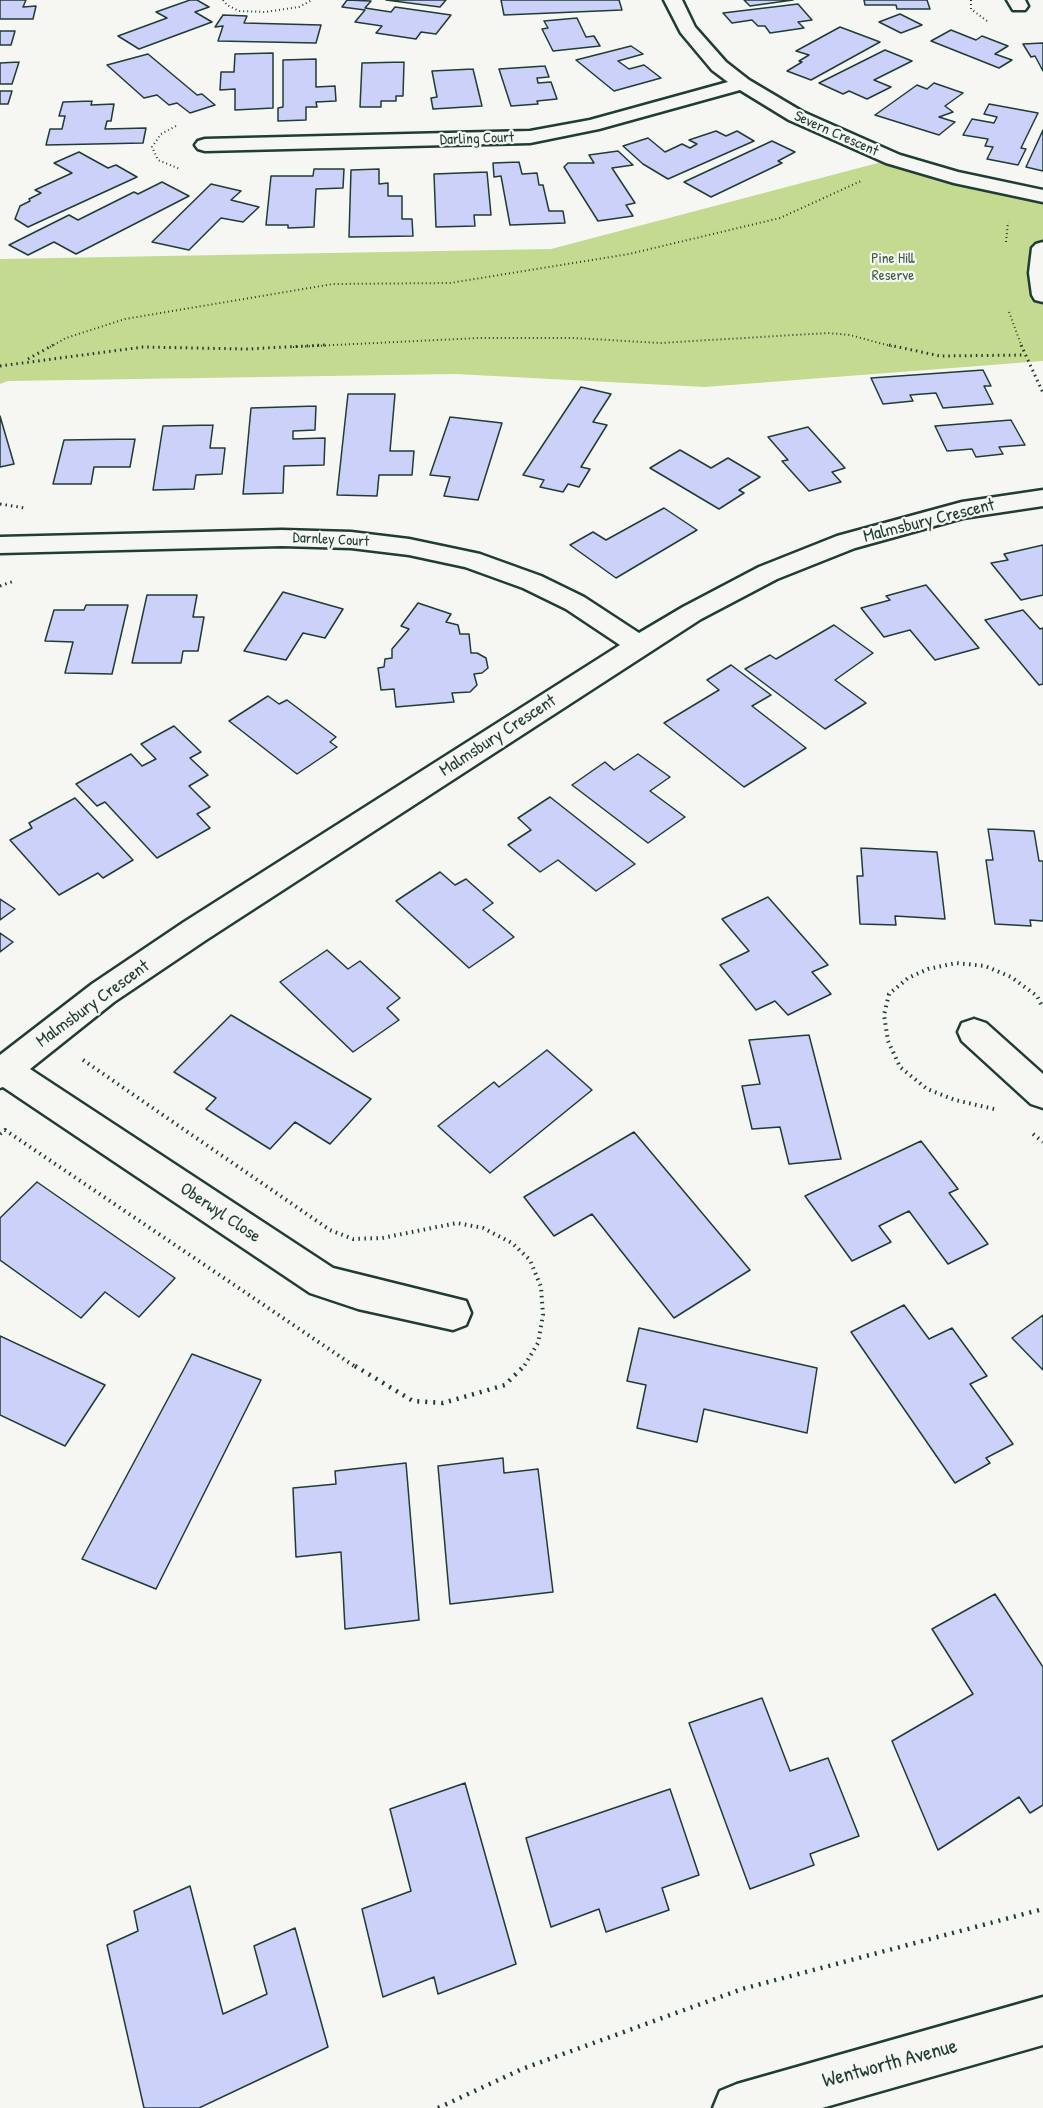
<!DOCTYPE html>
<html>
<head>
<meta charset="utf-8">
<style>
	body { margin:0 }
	canvas { display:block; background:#f6f6f2 }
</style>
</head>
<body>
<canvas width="1043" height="2108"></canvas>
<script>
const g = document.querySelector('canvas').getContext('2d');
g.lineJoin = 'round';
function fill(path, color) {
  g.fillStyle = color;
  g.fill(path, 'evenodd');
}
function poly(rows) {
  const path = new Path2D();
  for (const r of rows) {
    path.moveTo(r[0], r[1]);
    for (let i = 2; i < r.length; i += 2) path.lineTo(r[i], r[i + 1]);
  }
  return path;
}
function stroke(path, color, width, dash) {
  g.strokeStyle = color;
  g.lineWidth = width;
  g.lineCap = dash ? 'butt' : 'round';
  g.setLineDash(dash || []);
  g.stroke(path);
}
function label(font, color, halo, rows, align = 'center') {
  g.font = font + ' "Patrick Hand",sans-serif';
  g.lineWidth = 4.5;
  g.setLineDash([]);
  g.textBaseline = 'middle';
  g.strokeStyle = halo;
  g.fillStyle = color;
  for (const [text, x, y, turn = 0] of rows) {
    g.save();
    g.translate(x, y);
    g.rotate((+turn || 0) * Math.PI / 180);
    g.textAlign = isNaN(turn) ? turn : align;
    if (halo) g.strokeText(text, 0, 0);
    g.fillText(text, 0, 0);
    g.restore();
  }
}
fill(poly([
	[893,159,1043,196,1043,361,705,387,455,374,8,381,0,384,0,259,551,249]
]), '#c4da90');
const building = poly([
	[0,0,26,0,23,7,36,6,33,19,0,19,0,0],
	[190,0,197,0,209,7,195,12,212,22,139,49,118,36,167,18,156,12,190,0],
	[347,0,371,1,365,8,391,12,395,7,451,15,436,34,421,32,416,39,376,33,382,26,355,22,365,10,342,7,347,0],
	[386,0,446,0,440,7,386,0],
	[501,0,619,0,622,10,504,15,501,0],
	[744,0,793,0,750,6,744,0],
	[864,0,927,0,930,9,897,9,896,5,865,5,864,0],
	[798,4,812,20,798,22,804,28,770,33,765,26,758,26,752,20,732,23,723,13,798,4],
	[900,14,922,25,901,33,879,22,900,14],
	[223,15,247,16,244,23,321,25,316,43,218,41,223,26,215,27,223,15],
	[577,18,586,37,594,36,600,46,553,51,542,29,548,28,544,21,577,18],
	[840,27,880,42,811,80,787,71,802,62,799,61,809,55,796,51,840,27],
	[951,30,976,40,982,36,1008,46,995,54,1012,60,999,68,931,41,951,30],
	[0,31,15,31,11,45,0,45,0,31],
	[1043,43,1043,71,1035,56,1031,57,1023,44,1043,43],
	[631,46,643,54,618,61,629,69,644,65,661,78,614,91,576,60,631,46],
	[885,50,912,61,874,80,891,87,867,99,849,91,843,94,819,83,885,50],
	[273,53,273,108,235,110,235,89,220,90,221,72,234,72,235,54,273,53],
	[148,54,197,95,202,94,215,105,190,113,177,103,169,105,157,95,144,98,107,65,148,54],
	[316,59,316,87,335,86,336,101,316,102,317,107,306,107,306,120,278,121,278,108,283,107,283,60,316,59],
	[19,62,12,84,0,84,0,63,19,62],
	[404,62,403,96,396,96,396,101,381,101,381,107,360,107,362,63,404,62],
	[545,66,549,77,537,78,538,83,551,82,557,99,537,101,538,104,511,106,499,69,545,66],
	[473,69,482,106,433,109,431,98,437,97,432,71,473,69],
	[934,83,963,93,945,106,953,112,939,117,955,122,939,135,875,115,917,85,927,89,934,83],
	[0,91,12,91,8,104,0,104,0,91],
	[92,101,91,105,114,104,111,121,107,121,105,129,146,128,143,143,46,145,50,129,62,129,65,116,59,116,63,102,92,101],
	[989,104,1038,113,1021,148,1026,149,1018,165,987,159,993,147,985,146,988,139,963,135,972,119,994,123,997,117,984,114,989,104],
	[1043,130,1043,171,1026,167,1043,130],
	[716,131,726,136,737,131,754,141,668,179,643,164,623,146,648,138,665,152,682,144,690,148,697,144,689,140,716,131],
	[772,141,795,152,778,161,782,163,711,197,684,182,772,141],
	[618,151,633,165,612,168,635,203,626,205,633,216,598,221,564,167,568,163,594,163,589,155,618,151],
	[79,152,108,168,116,165,137,177,28,227,15,219,20,206,30,201,29,199,41,193,35,190,72,173,54,163,79,152],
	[519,162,522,174,537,173,539,185,543,185,549,211,563,211,565,223,510,225,501,176,494,177,493,163,519,162],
	[314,169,344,169,343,188,316,189,314,227,288,228,288,225,266,225,271,176,313,176,314,169],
	[379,169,379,184,388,183,388,196,402,196,402,219,412,219,413,236,349,237,351,170,379,169],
	[487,172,491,215,474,215,475,226,436,227,434,174,487,172],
	[162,182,189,196,76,254,54,242,28,255,9,245,69,215,78,220,134,192,138,194,162,182],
	[211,184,241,191,231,200,259,207,243,222,221,218,189,250,152,242,211,184],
	[983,370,991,386,984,386,993,404,943,408,936,393,910,395,913,401,883,404,871,378,983,370],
	[581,387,611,394,593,422,607,425,581,467,590,469,579,487,568,484,563,492,540,487,544,480,523,475,581,387],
	[348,394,395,394,390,451,414,451,412,475,379,475,377,496,337,495,348,394],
	[316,406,315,430,293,431,293,439,325,438,324,465,284,466,283,493,243,494,251,408,316,406],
	[0,416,14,464,0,467,0,416],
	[450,417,502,423,478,500,444,496,450,477,430,475,450,417],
	[1011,420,1025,445,999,447,1003,454,976,457,972,449,947,451,935,426,1011,420],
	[213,425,210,448,225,448,222,474,196,475,194,489,153,490,163,426,213,425],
	[808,427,845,468,832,472,841,482,809,491,782,461,788,460,768,437,808,427],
	[135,439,130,467,94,467,91,484,53,484,64,440,135,439],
	[680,450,711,468,728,458,760,477,739,490,744,493,719,509,650,468,680,450],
	[664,508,697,530,616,578,570,545,593,532,606,540,664,508],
	[1043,545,1043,595,1021,600,991,563,1008,560,1004,554,1043,545],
	[926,585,979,648,935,660,910,630,884,637,861,608,890,600,886,596,926,585],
	[283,592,343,609,325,638,303,633,286,660,244,651,283,592],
	[147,595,197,595,193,617,204,617,198,651,183,651,181,663,132,663,147,595],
	[418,603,451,614,446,622,458,625,460,634,469,634,471,653,477,653,486,658,488,668,482,673,474,674,477,685,470,692,452,693,454,702,396,707,394,689,381,690,378,668,384,667,385,659,392,658,392,649,409,629,401,626,418,603],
	[86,605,128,605,112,674,65,673,73,642,45,641,54,610,84,610,86,605],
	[1023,610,1040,629,1043,628,1043,684,1039,685,985,620,1023,610],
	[834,625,873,653,835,680,866,703,825,729,745,669,770,655,776,659,834,625],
	[731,665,771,695,752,706,806,748,744,787,664,723,719,690,707,680,731,665],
	[268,696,279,704,287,700,336,737,330,742,337,747,297,774,229,721,268,696],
	[174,726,201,752,190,758,208,775,189,786,210,807,197,814,210,828,157,858,105,802,97,806,76,784,131,754,142,766,156,759,141,744,174,726],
	[638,754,670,777,650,791,685,817,648,843,572,785,605,762,614,770,638,754],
	[550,797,635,864,596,891,558,860,540,872,508,845,531,830,518,818,550,797],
	[75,798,133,860,103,878,98,873,59,895,10,840,32,828,29,823,75,798],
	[988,829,1034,831,1039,861,1043,861,1043,921,1030,920,1031,926,995,924,986,860,993,860,988,829],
	[861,848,937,852,945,919,895,916,896,925,860,924,857,876,863,876,861,848],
	[440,872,455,885,466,879,493,903,483,910,514,937,469,968,396,901,440,872],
	[768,897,828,965,812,972,831,994,788,1015,775,1001,756,1010,720,965,749,951,722,919,768,897],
	[0,899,15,909,0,920,0,899],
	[0,933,13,942,0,952,0,933],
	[327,950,348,969,360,961,400,998,387,1008,399,1020,353,1052,280,982,327,950],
	[231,1015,371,1099,330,1144,295,1122,270,1149,206,1109,216,1098,174,1072,231,1015],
	[809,1035,841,1159,789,1164,780,1127,752,1129,742,1086,760,1084,749,1040,809,1035],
	[547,1050,592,1090,490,1173,438,1126,494,1082,499,1087,547,1050],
	[634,1132,750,1270,674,1318,592,1214,554,1236,524,1197,634,1132],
	[921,1141,958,1189,949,1193,988,1244,948,1264,909,1211,879,1226,891,1242,852,1261,805,1196,921,1141],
	[37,1182,175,1278,139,1317,105,1292,81,1318,0,1260,0,1218,37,1182],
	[904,1305,929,1339,952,1328,987,1376,970,1384,1013,1444,986,1458,990,1463,955,1483,851,1332,904,1305],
	[1043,1315,1043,1370,1012,1338,1043,1315],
	[639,1328,817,1368,807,1433,704,1409,697,1442,637,1428,646,1385,627,1381,639,1328],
	[0,1336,105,1385,65,1446,0,1415,0,1336],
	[192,1354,261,1380,156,1589,82,1559,192,1354],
	[503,1458,504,1473,538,1469,553,1592,450,1604,438,1466,503,1458],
	[406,1463,419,1620,345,1629,341,1552,296,1557,293,1488,336,1484,335,1471,406,1463],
	[995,1594,1043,1667,1043,1805,1030,1813,1019,1797,938,1850,892,1741,973,1694,932,1629,995,1594],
	[762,1698,790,1771,828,1758,859,1836,810,1854,814,1865,750,1889,689,1723,762,1698],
	[465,1783,516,1964,438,1994,434,1977,383,1997,362,1909,411,1891,390,1809,465,1783],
	[670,1789,699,1875,662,1888,669,1910,606,1932,599,1909,551,1927,526,1838,670,1789],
	[190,1886,223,2014,267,1994,254,1946,295,1928,328,2047,199,2108,144,2108,107,1945,138,1931,134,1911,190,1886]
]);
fill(building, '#cbd1f9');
stroke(building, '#1f3d34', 1.5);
const street = poly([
	[664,0,682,0,695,27,726,62,749,80,803,112,900,155,958,172,1043,190,1043,202,954,183,886,163,789,120,740,90,599,129,530,143,205,151,198,149,195,145,198,141,205,139,530,131,590,120,728,82,712,70,681,33,664,0],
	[1007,0,1025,0,1028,6,1025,10,1013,10,1007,0],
	[1043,242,1043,302,1035,300,1032,295,1029,273,1032,248,1036,244,1043,242],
	[1043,490,1043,506,963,518,855,548,777,579,701,619,206,940,114,1002,30,1069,333,1268,466,1301,471,1313,466,1325,453,1330,358,1309,310,1293,3,1087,0,1088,0,1055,92,984,184,922,620,645,566,609,523,588,465,567,409,555,351,548,282,546,0,553,0,537,282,530,351,532,409,539,480,554,541,576,584,597,639,633,683,607,759,567,837,536,962,502,1043,490],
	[974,1019,986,1023,1043,1074,1043,1108,1031,1104,962,1041,958,1032,962,1023,974,1019],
	[1043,1997,1043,2045,822,2108,713,2108,720,2091,737,2084,1043,1997]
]);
stroke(street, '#1f3d34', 5);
stroke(poly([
	[223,0,227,5,239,11,265,12,299,7,312,0],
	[971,0,971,9,987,21],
	[176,126,161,134,152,147,158,160,180,169],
	[1006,242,1008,222],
	[1009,312,1022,347],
	[50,347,66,338,125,319,333,284,450,283,629,254,780,218,861,181],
	[293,347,479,338,574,338,660,343,828,333,850,335,894,347]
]), '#1f3d34', 2, [1, 3]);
stroke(poly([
	[889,345,940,356,1025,355],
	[1021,345,1043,393],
	[28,359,53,345],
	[0,366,143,347,246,349,325,345],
	[0,504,25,508],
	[0,586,14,581]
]), '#1f3d34', 3, [1.5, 4]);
stroke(poly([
	[83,1060,330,1230,353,1239,382,1238,457,1223,483,1228,512,1243,530,1260,541,1287,543,1315,538,1343,523,1368],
	[994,1109,955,1100,927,1089,900,1067,888,1041,884,1015,889,994,908,978,928,969,956,963,985,966,1011,977,1037,996,1043,1008],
	[0,1134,5,1130,357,1368],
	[1033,1134,1043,1142]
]), '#1f3d34', 4, [1.5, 4.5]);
stroke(poly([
	[355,1366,413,1401,443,1403,505,1385,524,1366],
	[438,2108,522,2069,742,1989,1043,1909]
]), '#1f3d34', 4.5, [2, 6]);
fill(street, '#f6f6f2');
label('15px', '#1f3d34', '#f6f6f2', [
	["Severn Crescent",836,134,24],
	["Darling Court",477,139,-2],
	["Darnley Court",331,540,3]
]);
label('15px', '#405c46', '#f6f6f2', [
	["Pine Hill",893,259],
	["Reserve",893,276]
]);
label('18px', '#1f3d34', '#f6f6f2', [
	["Malmsbury Crescent",929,521,-14],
	["Malmsbury Crescent",498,736,-33],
	["Malmsbury Crescent",93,1004,-36],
	["Oberwyl Close",220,1213,34]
]);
label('21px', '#1f3d34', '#f6f6f2', [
	["Wentworth Avenue",890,2064,-15]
]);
</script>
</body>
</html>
